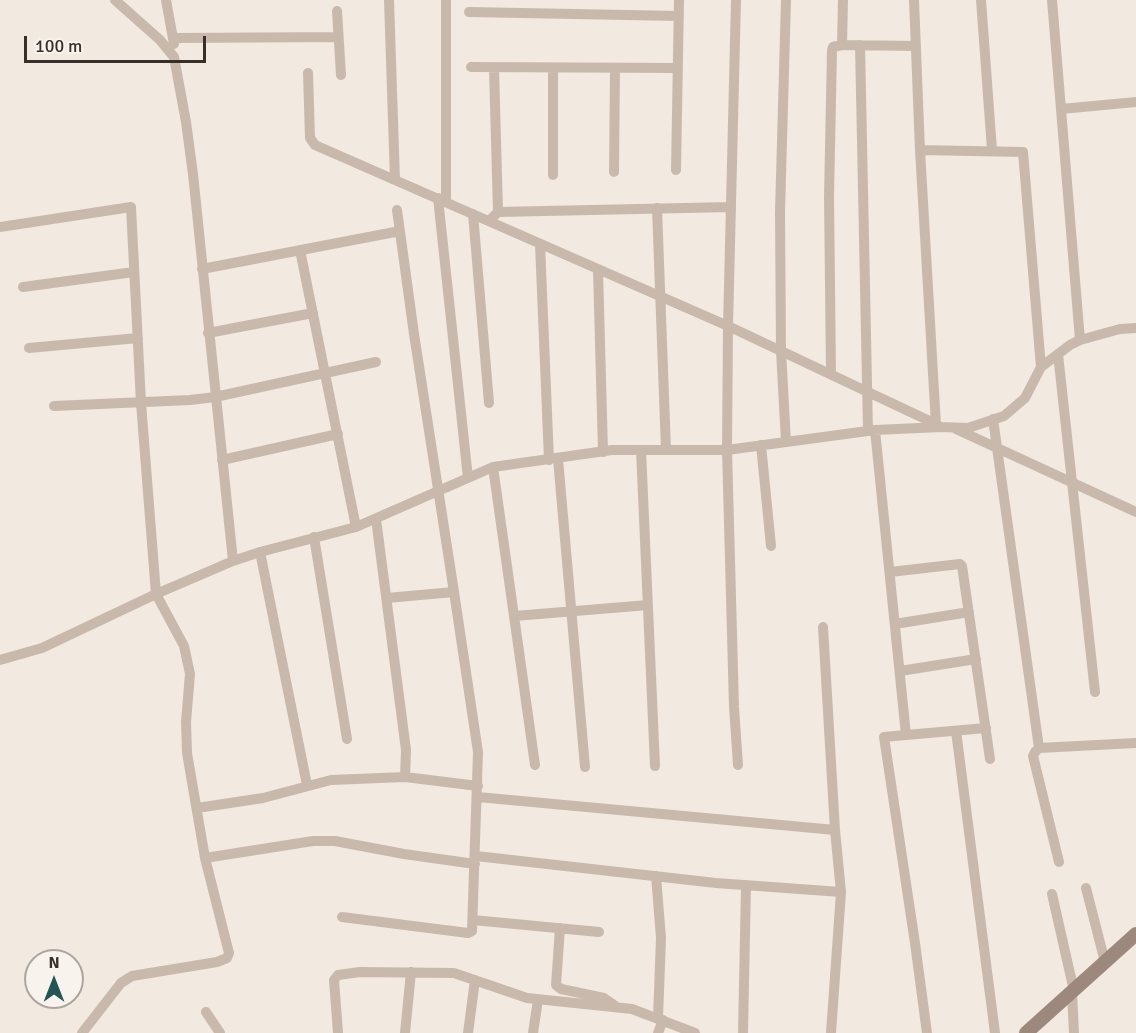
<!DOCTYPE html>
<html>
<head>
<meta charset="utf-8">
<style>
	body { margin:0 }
	#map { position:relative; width:1136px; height:1033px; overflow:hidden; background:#f2e9e1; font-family:Signika,sans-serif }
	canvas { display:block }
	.north { position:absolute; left:24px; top:949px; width:60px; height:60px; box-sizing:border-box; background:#f9f3ed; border:2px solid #aca59f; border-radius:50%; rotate:0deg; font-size:16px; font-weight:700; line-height:24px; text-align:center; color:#382f2b }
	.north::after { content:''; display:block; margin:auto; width:21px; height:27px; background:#235557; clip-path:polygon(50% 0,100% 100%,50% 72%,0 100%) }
	.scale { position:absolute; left:24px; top:36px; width:182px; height:27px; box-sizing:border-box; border:3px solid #382f2b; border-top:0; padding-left:8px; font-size:18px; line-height:21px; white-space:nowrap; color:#382f2b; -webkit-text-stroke:4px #f9f3ed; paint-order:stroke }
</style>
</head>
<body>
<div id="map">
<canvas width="1136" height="1033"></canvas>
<div class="north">N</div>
<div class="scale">100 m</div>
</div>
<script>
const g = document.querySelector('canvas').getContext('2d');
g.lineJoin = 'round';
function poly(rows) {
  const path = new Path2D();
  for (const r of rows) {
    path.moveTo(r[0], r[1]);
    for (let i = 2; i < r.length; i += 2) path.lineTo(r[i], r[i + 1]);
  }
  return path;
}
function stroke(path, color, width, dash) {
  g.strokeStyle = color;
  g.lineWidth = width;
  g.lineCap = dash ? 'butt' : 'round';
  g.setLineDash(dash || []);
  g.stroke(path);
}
stroke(poly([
	[115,0,160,40,174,57,186,122,193,174,233,561],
	[166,0,174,44],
	[389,0,395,180],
	[446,0,446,201],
	[736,0,728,326,727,450,734,707,738,765],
	[914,0,920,150,936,425],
	[981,0,992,150],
	[1052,0,1080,340],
	[337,11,341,75],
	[469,12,679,16],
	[174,38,338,37],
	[842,45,843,0],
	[860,45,868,431],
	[471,67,678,68],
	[494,68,498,212],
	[553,68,553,175],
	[308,73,310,138,315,145,728,326,938,425],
	[1061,109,1136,102],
	[920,150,1023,152,1041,367],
	[676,170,679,0],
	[614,172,615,68],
	[438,198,468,478],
	[657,208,666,450],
	[397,210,414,334,454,592],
	[473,214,489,403],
	[489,221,498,212,731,207],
	[0,227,131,207,141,403,156,594,184,646,190,674,186,722,187,753,205,858,229,953,227,958,217,962,132,976,121,983,82,1033],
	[540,244,549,460],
	[300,250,356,527],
	[202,269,400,231],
	[598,270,603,452],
	[23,287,134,272],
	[208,333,313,313],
	[29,348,138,338],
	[1058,354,1095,692],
	[831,374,829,197,832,50,833,47,842,45,916,46],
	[54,406,190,400,215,397,376,362],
	[993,419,1039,748],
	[956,429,1136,512],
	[875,430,906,735,884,737,915,943,927,1033],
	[786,442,781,351,780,212,786,0],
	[761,445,771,546],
	[641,450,655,766],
	[558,459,585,767],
	[222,460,338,434],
	[493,467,535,765],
	[376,519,406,750,405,777],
	[314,537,347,739],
	[260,552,307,785],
	[890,572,960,564,962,566,990,759],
	[515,616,648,605],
	[895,624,969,612],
	[823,627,835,830,841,892,831,1033],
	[0,660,42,648,156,594,233,561,260,552,356,527,493,467,612,450,727,450,875,430,941,427,968,428,1004,416,1025,398,1041,367,1070,345,1080,340,1120,329,1136,328],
	[900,671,976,659],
	[956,731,995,1033],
	[906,735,986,728],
	[478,797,835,830],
	[197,808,263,798,331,780,405,777,478,786],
	[476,856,716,883,841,892],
	[205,858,313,841,335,841,404,854,475,864],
	[1059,862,1033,756,1035,752,1039,748,1136,743],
	[656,876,661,938,658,1018],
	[1086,888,1105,962],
	[1052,894,1074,991],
	[342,917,468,933,472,931,478,752,454,592,387,598],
	[473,920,599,932],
	[560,928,556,985,561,989,604,998,617,1007],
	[1072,993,1074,1033],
	[206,1012,220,1033],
	[338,1033,334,980,338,975,360,972,454,973,527,998,632,1009,695,1033],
	[405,1033,411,972],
	[468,1033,475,980],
	[533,1033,538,1000],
	[658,1033,663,1020],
	[743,1033,746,885]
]), '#c9b9ad', 10);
stroke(poly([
	[1026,1033,1136,934]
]), '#9d887e', 14);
</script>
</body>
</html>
